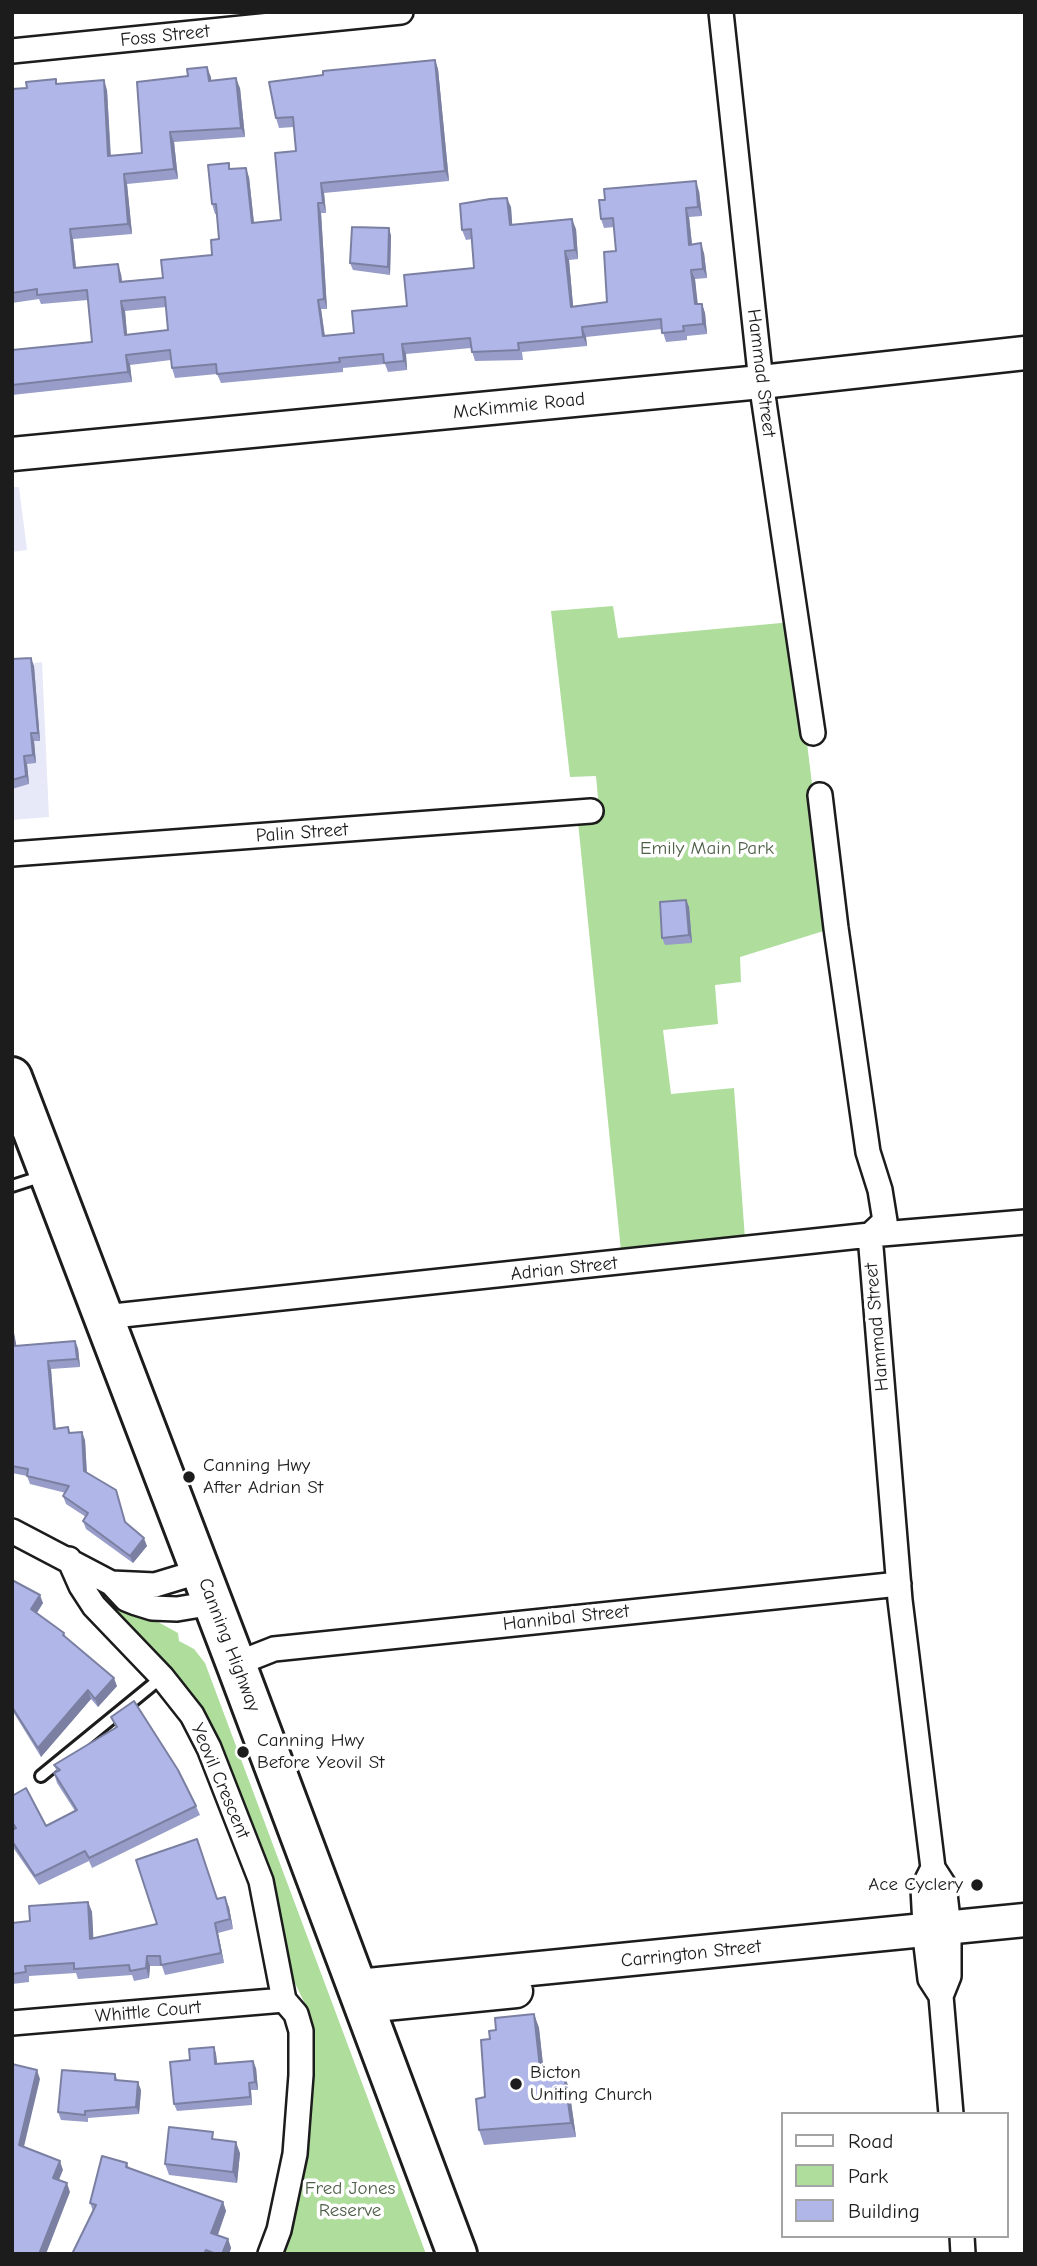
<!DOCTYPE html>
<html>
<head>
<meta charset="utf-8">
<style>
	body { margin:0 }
	#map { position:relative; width:1037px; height:2266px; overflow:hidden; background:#fff; font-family:"Comic Neue",sans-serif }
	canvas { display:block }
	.frame { position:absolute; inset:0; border:14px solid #1c1c1c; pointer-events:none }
	.legend { position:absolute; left:781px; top:2112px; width:228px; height:126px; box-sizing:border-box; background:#fff; border:2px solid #a4a4a4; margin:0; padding:9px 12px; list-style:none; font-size:21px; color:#1c1c1c }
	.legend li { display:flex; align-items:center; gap:14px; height:35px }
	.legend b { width:35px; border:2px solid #a4a4a4 }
</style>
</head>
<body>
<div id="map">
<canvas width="1037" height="2266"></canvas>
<div class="frame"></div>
<ul class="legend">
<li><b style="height:9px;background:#fff"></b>Road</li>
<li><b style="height:19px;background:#aedd9c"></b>Park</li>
<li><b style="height:19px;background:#b0b7e8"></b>Building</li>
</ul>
</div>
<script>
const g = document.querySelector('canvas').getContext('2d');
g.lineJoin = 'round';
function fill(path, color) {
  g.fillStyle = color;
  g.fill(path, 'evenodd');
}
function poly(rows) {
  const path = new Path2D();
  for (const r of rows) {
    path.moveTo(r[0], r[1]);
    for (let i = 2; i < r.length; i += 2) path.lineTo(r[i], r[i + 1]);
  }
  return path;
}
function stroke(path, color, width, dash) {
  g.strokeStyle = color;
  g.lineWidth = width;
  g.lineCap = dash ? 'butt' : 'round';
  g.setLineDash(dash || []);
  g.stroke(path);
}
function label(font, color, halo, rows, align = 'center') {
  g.font = font + ' "Comic Neue",sans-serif';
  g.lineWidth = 7;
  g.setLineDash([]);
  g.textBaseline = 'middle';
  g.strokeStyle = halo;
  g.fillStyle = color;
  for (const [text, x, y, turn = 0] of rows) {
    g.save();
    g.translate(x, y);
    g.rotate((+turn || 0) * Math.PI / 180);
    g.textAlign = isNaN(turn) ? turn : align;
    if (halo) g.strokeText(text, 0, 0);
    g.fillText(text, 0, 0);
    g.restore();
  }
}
fill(poly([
	[12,487,19,487,27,550,12,552],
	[42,662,49,817,12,820,12,666]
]), '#e7e9f8');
fill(poly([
	[613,606,618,638,792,622,830,929,740,957,741,982,715,985,718,1024,663,1030,671,1094,734,1088,745,1239,621,1251,578,822,600,820,596,776,570,777,551,611],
	[109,1595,178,1633,179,1641,194,1649,205,1663,426,2254,280,2254,310,2028,307,2008,291,1975,205,1721,103,1603,103,1598]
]), '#aedd9c');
const lane = poly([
	[12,1186,43,1176],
	[41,1776,162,1677]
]);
const street = poly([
	[721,12,761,382,813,733],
	[12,51,401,12],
	[820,795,836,928,868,1152,880,1190,885,1221,870,1235,900,1600,933,1868,944,1885,949,1928,949,1976,941,1996,951,2114],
	[12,854,591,811],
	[104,1317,870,1235,1025,1222],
	[12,1531,111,1583,126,1599,136,1603,152,1608,177,1609,213,1603],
	[69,1559,81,1586,94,1606,162,1677,192,1715,209,1748,261,1881,284,2000],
	[111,1583,155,1585,201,1571],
	[236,1664,274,1649,899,1584],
	[933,1868,923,1888,926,1945,930,1979,941,1996],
	[12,2023,284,2000],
	[962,2236,963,2254],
	[270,2254,279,2230,295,2154,301,2075,301,2031,296,2014,284,2000]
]);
const secondary = poly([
	[12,454,761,382,1025,353],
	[358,1986,1025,1920],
	[365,2006,516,1991]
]);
const highway = poly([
	[12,1077,236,1664,457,2254]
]);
stroke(lane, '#1c1c1c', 16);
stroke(street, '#1c1c1c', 28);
stroke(secondary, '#1c1c1c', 37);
stroke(highway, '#1c1c1c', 44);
stroke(lane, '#fff', 10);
stroke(street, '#fff', 23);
stroke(secondary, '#fff', 32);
stroke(highway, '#fff', 38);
fill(poly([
	[435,60,438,69,449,181,324,193,326,213,321,213,327,309,321,309,325,336,354,333,407,306,474,268,472,239,466,240,462,230,511,207,512,225,576,229,578,259,569,260,573,306,607,302,616,251,614,227,604,228,601,219,699,191,702,216,689,217,692,244,704,253,707,278,695,279,697,304,702,304,705,313,707,334,687,336,687,340,666,342,662,329,586,337,587,346,522,352,523,360,475,361,471,348,406,354,407,370,388,372,385,364,343,368,343,372,221,383,217,374,175,378,172,368,171,360,130,365,132,382,12,395,12,345,13,350,92,342,88,300,41,304,39,299,12,303,12,89,57,84,107,90,111,156,142,153,211,77,211,81,240,88,245,137,174,142,178,179,127,184,132,234,73,239,76,268,121,274,122,281,163,278,212,255,219,239,217,214,215,214,212,204,231,169,249,177,254,223,281,220,296,151,294,127,279,128,276,118],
	[166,307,168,330,127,335,125,311],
	[389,228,391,236,390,275,353,270,350,263],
	[12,659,34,666,40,741,34,741,36,763,27,764,29,784,12,789],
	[686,900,689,907,692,943,665,945,662,938],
	[12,1322,16,1346,78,1348,80,1367,51,1369,56,1429,68,1427,70,1433,85,1440,87,1473,118,1498,126,1523,147,1546,133,1563,86,1529,83,1521,86,1517,66,1504,63,1496,66,1493,30,1484,27,1476,12,1473],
	[12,1580,43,1603,37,1613,64,1633,66,1638,117,1686,98,1707,91,1699,41,1757,12,1710],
	[111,1717,196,1806,200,1815,92,1868,89,1861,39,1885,12,1846,12,1830,15,1829,12,1825,12,1796,46,1826,75,1811,57,1783,54,1773,57,1772,54,1765,116,1728],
	[218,1899,229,1907,233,1929,218,1933,224,1963,165,1975,162,1966,150,1966,149,1978,134,1981,132,1975,78,1979,76,1973,29,1976,29,1982,12,1984,12,1923,30,1921,88,1902,92,1912,93,1938,157,1924],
	[534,2014,539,2028,544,2076,569,2088,576,2137,484,2145,479,2130,496,2030],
	[214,2047,216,2054,217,2064,256,2068,258,2090,251,2090,252,2105,177,2111,174,2104,190,2060],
	[115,2074,118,2081,141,2090,139,2114,88,2118,88,2122,61,2120,58,2112],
	[240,2153,237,2183,169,2175,165,2164],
	[127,2163,129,2168,223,2202,226,2211,218,2235,228,2239,231,2248,229,2254,72,2254,93,2211,90,2203]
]), '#979dc8');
fill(poly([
	[435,60,438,69,449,181,445,171],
	[207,67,211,77,212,91,209,81],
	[236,78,240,88,245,137,241,128],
	[104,80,107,90,111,166,108,156],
	[170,132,174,142,178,179,174,169],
	[246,168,249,177,255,233,252,223],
	[124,174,127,184,132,234,128,224],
	[696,181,699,191,702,216,698,207],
	[321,183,324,193,326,213,323,203],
	[507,198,511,207,513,235,510,225],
	[318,203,321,213,327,309,324,299],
	[686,208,689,217,693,254,689,245],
	[572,219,576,229,578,259,575,250],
	[389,228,391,236,390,275,388,267],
	[70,229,73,239,77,278,74,268],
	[701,243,704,253,707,278,703,269],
	[565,251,569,260,574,316,571,307],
	[118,264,121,274,123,291,120,282],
	[691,270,695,279,699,314,695,304],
	[318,300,321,309,326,346,323,336],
	[121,301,125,311,128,345,125,335],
	[702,304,705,313,707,334,703,324],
	[582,327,586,337,587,346,583,337],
	[402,344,406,354,407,370,404,361],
	[126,355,130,365,132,382,128,372],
	[31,658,34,666,40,741,38,733],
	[31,733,34,741,36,763,33,755],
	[24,756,27,764,29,784,26,776],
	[686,900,689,907,692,943,689,935],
	[12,1322,18,1354,15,1346,12,1331],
	[75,1341,78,1348,80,1367,77,1359],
	[48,1361,51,1369,56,1436,54,1429],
	[82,1432,85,1440,87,1479,84,1471],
	[144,1538,147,1546,133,1563,130,1556],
	[40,1595,43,1603,34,1617,31,1609],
	[114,1678,117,1686,98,1707,95,1699],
	[88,1690,91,1699,41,1757,38,1748],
	[225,1897,229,1907,233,1929,230,1919],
	[88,1902,92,1912,94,1949,90,1939],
	[215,1923,218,1933,224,1963,221,1953],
	[147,1956,150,1966,149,1978,146,1968],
	[534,2014,539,2028,546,2091,541,2077],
	[214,2047,216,2054,218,2072,215,2064],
	[253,2061,256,2068,258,2090,255,2082],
	[37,2070,40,2079,22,2155,19,2145],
	[564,2074,569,2088,576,2137,571,2123],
	[138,2082,141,2090,139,2114,136,2107],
	[249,2083,251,2090,252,2105,250,2097],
	[236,2142,240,2153,237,2183,233,2172],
	[60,2161,63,2170,56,2187,53,2178],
	[67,2183,70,2192,46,2254,39,2254],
	[223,2202,226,2211,215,2242,211,2233],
	[228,2239,231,2248,229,2254,222,2254]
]), '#7b80a2');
const building = poly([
	[435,60,445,171,321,183,323,203,318,203,324,299,318,300,323,336,354,333,352,311,407,306,404,275,474,268,471,229,462,230,460,204,490,199,507,198,510,225,572,219,575,250,565,251,571,307,607,302,604,252,616,251,613,218,601,219,599,200,605,200,604,189,696,181,698,207,686,208,689,245,701,243,703,269,691,270,695,304,702,304,703,324,683,326,684,331,662,333,661,319,582,327,583,337,518,343,519,350,472,352,470,338,402,344,404,361,384,363,383,354,339,358,340,362,217,374,216,364,172,368,170,350,126,355,128,372,12,385,12,350,92,342,87,290,37,295,37,289,12,293,12,89,27,88,26,82,56,79,56,84,104,80,108,156,142,153,137,82,188,76,187,69,207,67,209,81,236,78,241,128,170,132,174,169,124,174,128,224,70,229,74,268,118,264,120,282,163,278,161,260,212,255,211,240,219,239,216,204,212,204,208,165,229,163,229,169,246,168,252,223,281,220,275,153,296,151,293,117,276,118,269,82,323,75,323,71,435,60],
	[165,297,168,330,125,335,121,301,165,297],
	[352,227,389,228,388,267,350,263,352,227],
	[31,658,38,733,31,733,33,755,24,756,26,776,12,780,12,659,31,658],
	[686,900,689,935,662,938,660,902,686,900],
	[12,1331,15,1346,75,1341,77,1359,48,1361,54,1429,68,1427,69,1433,82,1432,84,1471,116,1490,125,1522,144,1538,130,1556,83,1521,88,1513,63,1496,69,1486,27,1476,28,1469,12,1466,12,1331],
	[12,1580,40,1595,31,1609,64,1633,63,1635,114,1678,95,1699,88,1690,38,1748,12,1707,12,1580],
	[134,1701,178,1770,196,1806,89,1858,85,1851,35,1876,12,1841,12,1830,16,1828,12,1822,12,1796,26,1788,46,1826,77,1810,54,1773,60,1770,54,1765,117,1727,111,1717,134,1701],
	[197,1839,217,1899,225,1897,230,1919,215,1923,221,1953,161,1965,160,1956,147,1956,146,1968,130,1971,129,1965,74,1969,74,1963,25,1966,26,1972,12,1974,12,1923,30,1921,29,1906,88,1902,90,1939,157,1924,136,1860,197,1839],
	[534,2014,541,2077,564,2074,571,2123,479,2130,476,2099,485,2097,481,2040,490,2039,489,2031,496,2030,495,2018,534,2014],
	[214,2047,215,2064,253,2061,255,2082,249,2083,250,2097,174,2104,170,2062,190,2060,189,2049,214,2047],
	[12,2064,37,2070,19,2145,60,2161,53,2178,67,2183,39,2254,14,2254,12,2252,12,2064],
	[62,2070,115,2074,115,2080,138,2082,136,2107,85,2111,85,2115,58,2112,62,2070],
	[169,2127,213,2132,212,2139,236,2142,233,2172,165,2164,169,2127],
	[102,2156,127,2163,126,2167,223,2202,211,2233,228,2239,222,2254,216,2254,206,2250,204,2254,72,2254,96,2205,90,2203,102,2156]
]);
fill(building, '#b0b7e8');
stroke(building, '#7b80a2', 2);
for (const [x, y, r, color] of [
	[189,1477,7,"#1c1c1c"],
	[243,1752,7,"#1c1c1c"],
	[977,1885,7,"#1c1c1c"],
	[516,2084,7,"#1c1c1c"]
]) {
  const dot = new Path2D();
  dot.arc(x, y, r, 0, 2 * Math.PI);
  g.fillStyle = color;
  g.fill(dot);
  stroke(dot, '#fff', 2.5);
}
label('19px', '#1c1c1c', '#fff', [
	["Foss Street",165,36,-6],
	["Hammad Street",761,373,83],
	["McKimmie Road",519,406,-6],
	["Palin Street",302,833,-4],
	["Adrian Street",564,1269,-6],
	["Hammad Street",877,1327,-95],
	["Hannibal Street",566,1618,-6],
	["Canning Highway",229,1645,69],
	["Yeovil Crescent",220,1781,67],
	["Carrington Street",691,1954,-6],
	["Whittle Court",148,2012,-5]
]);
label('19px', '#4f6049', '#fff', [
	["Emily Main Park",707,849],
	["Fred Jones",350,2189],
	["Reserve",350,2211]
]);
label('19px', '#1c1c1c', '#fff', [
	["Canning Hwy",203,1466],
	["After Adrian St",203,1488],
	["Canning Hwy",257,1741],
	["Before Yeovil St",257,1763],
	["Ace Cyclery",963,1885,"right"],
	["Bicton",530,2073],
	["Uniting Church",530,2095]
], 'left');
</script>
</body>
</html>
